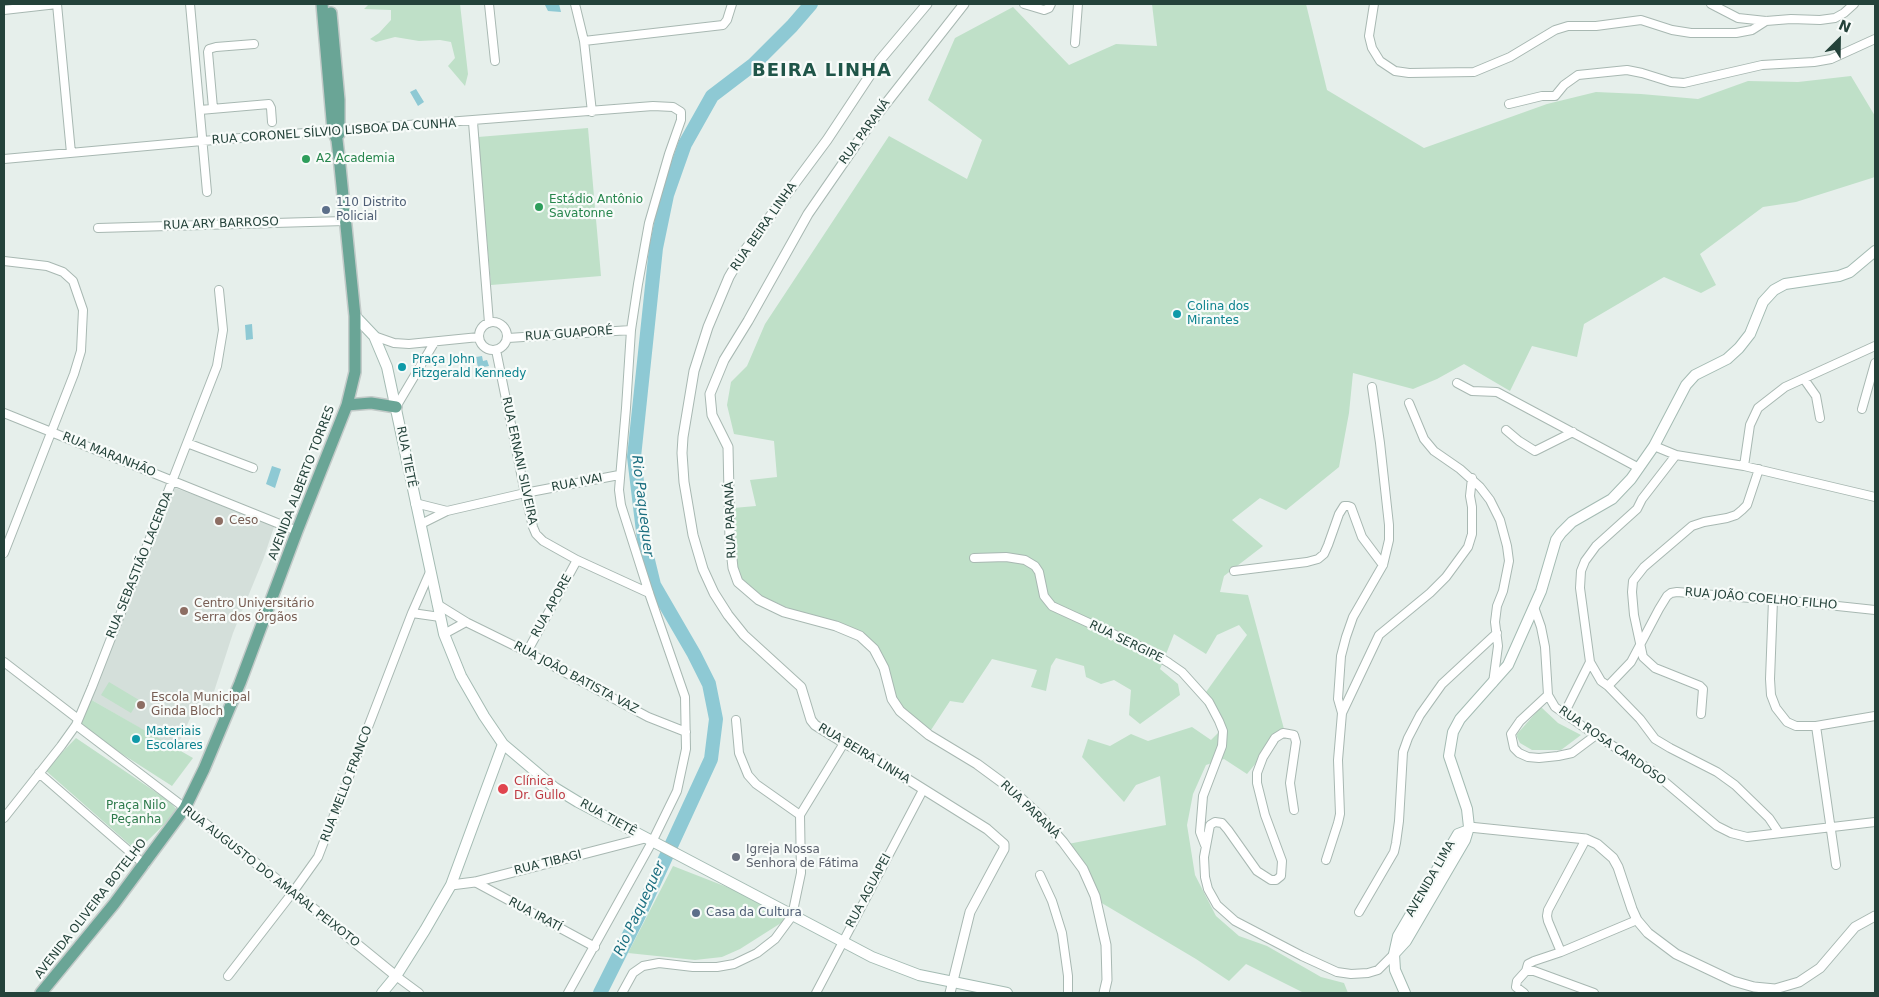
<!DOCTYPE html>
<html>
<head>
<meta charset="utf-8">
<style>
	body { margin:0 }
	#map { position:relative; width:1879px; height:997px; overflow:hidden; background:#e6efeb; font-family:"DejaVu Sans",sans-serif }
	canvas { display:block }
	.frame { position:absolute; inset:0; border:5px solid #24423a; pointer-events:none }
	.north { position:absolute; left:1814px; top:15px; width:50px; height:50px; -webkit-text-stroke:4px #f7fbf9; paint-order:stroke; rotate:23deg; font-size:14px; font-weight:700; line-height:20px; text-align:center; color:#24423a }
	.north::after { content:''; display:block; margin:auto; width:18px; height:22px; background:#24423a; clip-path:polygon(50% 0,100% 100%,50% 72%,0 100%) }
</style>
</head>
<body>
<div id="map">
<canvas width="1879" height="997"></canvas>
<div class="frame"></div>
<div class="north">N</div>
</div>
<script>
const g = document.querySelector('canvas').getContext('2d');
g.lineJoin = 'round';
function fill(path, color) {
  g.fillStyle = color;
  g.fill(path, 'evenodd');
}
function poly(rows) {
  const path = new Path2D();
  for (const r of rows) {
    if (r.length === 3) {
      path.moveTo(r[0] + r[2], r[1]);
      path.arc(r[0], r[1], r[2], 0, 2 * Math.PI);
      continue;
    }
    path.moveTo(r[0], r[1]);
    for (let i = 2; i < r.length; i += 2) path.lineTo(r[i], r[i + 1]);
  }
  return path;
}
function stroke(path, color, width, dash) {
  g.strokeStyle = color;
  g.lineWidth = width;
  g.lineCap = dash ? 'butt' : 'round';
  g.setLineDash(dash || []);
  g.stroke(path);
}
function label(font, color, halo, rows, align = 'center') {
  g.font = font + ' "DejaVu Sans",sans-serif';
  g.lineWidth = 4.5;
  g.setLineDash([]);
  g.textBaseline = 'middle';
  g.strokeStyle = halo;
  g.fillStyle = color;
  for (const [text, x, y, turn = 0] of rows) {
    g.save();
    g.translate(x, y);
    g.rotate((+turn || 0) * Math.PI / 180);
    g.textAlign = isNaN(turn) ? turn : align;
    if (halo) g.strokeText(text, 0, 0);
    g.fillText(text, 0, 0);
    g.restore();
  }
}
fill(poly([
	[175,488,275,524,263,560,233,633,208,710,204,713,194,710,176,749,90,699,165,517]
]), '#d4dfda');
fill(poly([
	[369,4,460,4,468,74,465,86,448,66,455,58,451,42,440,40,419,41,395,37,376,42,370,39,379,33,391,20,391,10,364,9],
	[1152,4,1306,4,1327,90,1424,148,1547,104,1596,92,1641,94,1698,99,1748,81,1798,82,1851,76,1875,116,1875,177,1796,202,1763,207,1700,254,1716,285,1701,293,1664,277,1584,324,1577,357,1532,346,1510,391,1464,364,1437,379,1413,389,1353,373,1349,413,1339,467,1286,510,1260,498,1232,520,1263,546,1224,576,1220,592,1248,595,1284,729,1247,774,1224,759,1206,765,1193,794,1187,825,1195,875,1216,916,1239,936,1267,946,1321,977,1344,983,1348,993,1304,993,1246,964,1229,981,1196,959,1100,902,1068,844,1166,825,1160,776,1136,785,1124,802,1082,757,1088,739,1110,746,1131,734,1148,741,1192,727,1211,740,1219,732,1215,720,1201,699,1247,635,1239,625,1217,635,1206,654,1174,634,1160,669,1178,684,1180,695,1140,724,1129,715,1131,690,1114,680,1101,684,1086,677,1084,666,1056,658,1051,666,1046,691,1031,687,1037,670,992,659,963,703,950,701,931,730,902,709,891,693,871,651,856,637,763,597,747,588,738,573,733,508,756,506,750,480,777,477,774,441,734,434,727,405,731,382,747,366,765,324,889,136,967,179,982,140,928,100,955,38,1013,7,1069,65,1116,44,1157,46],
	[588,128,601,276,491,285,478,137],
	[109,682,139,700,131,713,101,695],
	[90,699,193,758,172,786,80,727],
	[1541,707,1558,723,1581,735,1561,750,1532,750,1520,743,1517,737,1517,734],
	[76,738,169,801,178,811,137,851,45,770],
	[673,866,773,905,792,916,740,949,722,957,695,960,628,953]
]), '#bfe0c8');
fill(poly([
	[559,4,561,12,548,11,545,5],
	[416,89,424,102,418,106,410,92],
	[252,324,253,339,246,340,245,325],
	[482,356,483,361,487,360,489,366,478,368,476,357],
	[272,466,281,469,275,488,266,484]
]), '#8ec9d4');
stroke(poly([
	[600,993,641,911,711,759,716,719,709,684,694,654,654,585,645,548,634,457,656,248,667,195,685,144,712,96,754,64,792,26,811,4]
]), '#8ec9d4', 14);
const minor = poly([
	[57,4,71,153],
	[190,4,207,192],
	[489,4,495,61],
	[575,4,584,41,592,112],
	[1024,4,1044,10,1049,8,1051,4],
	[1374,4,1369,36,1372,48,1380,61,1395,71,1409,73,1474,72,1510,57,1555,30,1568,26,1596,26,1641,20,1672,30,1691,33,1736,33,1752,30,1766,21],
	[1711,4,1738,18,1766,21,1791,19,1820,20,1835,18,1844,13,1854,4],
	[4,10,57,4],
	[584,41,723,25,727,20,732,4],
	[1075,43,1078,4],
	[1509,104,1542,96,1555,96,1564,85,1578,75,1627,70,1642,73,1671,82,1684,83,1762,65,1814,62,1831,59,1875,39],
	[213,108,208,52,209,49,216,47,254,44],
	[200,110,269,104,271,108,272,122],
	[473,122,489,323],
	[4,159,202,141,653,106,673,107,681,112,681,120,669,154,649,223,638,284,631,330,626,408,619,490,621,505,649,593,685,697,686,749,677,791,652,842,568,993],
	[98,228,345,221],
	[4,261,47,266,63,272,73,281,83,310,81,351,74,374,4,553],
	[493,336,14],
	[374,336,394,343,409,344,479,337],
	[508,338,631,330],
	[496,350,525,493,533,527,536,534,543,541,577,560,649,593],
	[1804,379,1816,396,1820,418],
	[1457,383,1472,391,1497,392,1639,468],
	[1409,403,1424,439,1434,451,1460,469,1480,487,1490,500,1500,520,1507,546,1509,561,1503,591,1497,606,1495,622,1498,646,1493,683],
	[396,407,434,343],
	[1862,409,1875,363],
	[4,413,297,531],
	[1506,430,1519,441,1535,451,1573,432],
	[187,443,253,468],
	[1654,446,1676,455,1744,466,1875,497],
	[1744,466,1750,425,1758,408,1785,387,1875,346],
	[415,503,447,511],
	[421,524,447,511,525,493,619,475],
	[974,558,1006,557,1025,560,1035,566,1039,572,1044,596,1052,606,1150,651,1169,663,1182,672,1209,702,1219,721,1223,731,1222,746,1203,796,1200,832,1205,845],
	[1234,571,1307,562,1318,559,1324,554,1328,545,1339,514,1344,506,1348,506,1351,507,1362,537,1383,565],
	[1773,600,1770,679,1771,695,1776,708,1787,722,1796,726,1816,726,1875,716],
	[437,604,466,622,527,652,648,717,686,732],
	[1534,607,1541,627,1545,647,1548,695,1555,707,1585,728,1652,771,1717,826,1731,833,1747,837,1875,822],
	[412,613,440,617],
	[444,634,466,622],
	[527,652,577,560],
	[4,662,78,719],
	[1590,662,1580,588,1581,571,1585,561,1596,546,1637,509,1642,499,1676,455],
	[1608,686,1640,719,1655,739,1670,748,1717,772,1735,785,1769,818,1779,833],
	[1548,695,1520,721,1511,734,1514,748,1519,753,1528,757,1539,758,1558,756,1572,753,1596,735],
	[1342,713,1338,699,1341,656,1346,637,1353,617,1383,565,1389,540,1389,525,1380,443,1372,387],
	[1564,714,1590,662,1601,681,1608,686,1631,662,1659,609,1667,596,1671,593,1677,592,1800,602,1875,610],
	[1701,714,1703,689,1700,686,1655,668,1643,657,1634,615,1632,592,1633,581,1644,567,1692,526,1704,522,1727,518,1736,515,1742,510,1747,505,1759,469],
	[736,720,739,753,748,775,756,784,800,815],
	[76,725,185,808],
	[1816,726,1836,865],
	[39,773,145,865],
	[1294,810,1290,783,1296,742,1294,735,1283,733,1275,738,1263,757,1257,773,1257,783,1265,815,1282,861,1281,876,1276,880,1271,880,1257,871,1228,830,1222,823,1215,822,1210,825,1204,857,1205,877,1208,889,1217,905,1235,921,1302,956,1337,972,1351,974,1368,973,1378,970,1394,954],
	[800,815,844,743],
	[4,818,61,746,76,725,92,687,217,366,223,330,219,290],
	[1326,860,1338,823,1340,814,1338,760,1342,713,1379,635,1430,593,1446,577,1468,547,1472,534,1472,507,1470,496,1472,478],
	[1040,875,1052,901,1062,933,1068,976,1068,993],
	[475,882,595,947],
	[1359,912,1394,852,1396,843,1399,821,1403,752,1408,738,1420,715,1442,684,1497,633],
	[1561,952,1548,921,1547,916,1548,910,1586,839],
	[1526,971,1528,964,1534,961,1561,952,1637,920],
	[228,976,293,892,318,857,412,613,430,572],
	[396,976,419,993],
	[622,993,633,973,643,966,659,963,693,967,717,967,734,964,757,953,775,939,792,916,797,892,801,873,800,815],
	[816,993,923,790],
	[1524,993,1516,987,1517,981,1526,971,1534,971,1594,993]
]);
const tertiary = poly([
	[927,4,880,60,827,140,743,253,729,277,708,327,694,371,683,437,682,453,684,482,693,535,703,569,714,593,728,615,744,635,801,687,811,720,815,725,844,743,872,757,987,829,1004,844,1004,849,999,858,970,912,950,993],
	[964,4,873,120,808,214,748,321,724,360,710,394,712,415,728,447,730,540,733,568,738,582,759,600,784,612,836,626,860,636,874,649,884,668,892,699,900,711,929,735,977,764,1011,789,1040,816,1063,842,1083,869,1095,896,1106,945,1107,980,1104,993],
	[185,808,293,892,396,976],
	[1469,827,1586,839,1597,844,1613,858,1618,867,1632,909,1637,920,1648,933,1676,954,1733,981,1754,987,1775,989,1799,982,1820,968,1855,927,1875,916],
	[451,885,475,882,645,838]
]);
const secondary = poly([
	[355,316,374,336,387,367,444,634,461,676,484,716,503,744,555,788,578,802,872,957,919,975,1007,993],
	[1394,954,1406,941,1465,840,1469,827,1467,809,1449,756,1453,732,1460,719,1508,665,1541,591,1556,540,1561,533,1572,522,1612,499,1631,479,1654,446,1686,385,1695,375,1727,359,1739,348,1750,334,1763,302,1774,290,1785,284,1839,276,1850,272,1875,251],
	[382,993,396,976,425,930,451,885,503,744],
	[1405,993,1395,970,1394,954,1398,936,1458,834,1466,831]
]);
const primary = poly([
	[331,13,339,100,339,134],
	[347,405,371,403,396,407],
	[41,993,114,904,185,808,204,769,240,683,297,531,347,405,355,372,355,316,340,166,337,140,333,131,322,4]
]);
stroke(minor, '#a8b8b2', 10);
stroke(tertiary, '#a8b8b2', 11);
stroke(secondary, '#a4bbb3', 12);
stroke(primary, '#c2cac8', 14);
stroke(minor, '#fff', 8);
stroke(tertiary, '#fff', 9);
stroke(secondary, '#fff', 10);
stroke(primary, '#6aa596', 11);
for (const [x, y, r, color] of [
	[306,159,5,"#2e9e5b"],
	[539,207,5,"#2e9e5b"],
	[326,210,5,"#5c6f8a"],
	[1177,314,5,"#0f9aa8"],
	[402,367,5,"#0f9aa8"],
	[219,521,5,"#8d6e63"],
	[184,611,5,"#8d6e63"],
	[141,705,5,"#8d6e63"],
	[136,739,5,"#0f9aa8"],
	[503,789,6,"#e0444e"],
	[736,857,5,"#6b7280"],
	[696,913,5,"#5c6f8a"]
]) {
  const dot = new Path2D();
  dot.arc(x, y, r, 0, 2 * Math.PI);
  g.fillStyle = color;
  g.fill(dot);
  stroke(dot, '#f7fbf9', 2);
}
label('12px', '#24423a', '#f7fbf9', [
	["RUA CORONEL SÍLVIO LISBOA DA CUNHA",334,132,-4],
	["RUA PARANÁ",865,132,-54],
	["RUA ARY BARROSO",221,224,-2],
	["RUA BEIRA LINHA",764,227,-55],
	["RUA GUAPORÉ",569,334,-4],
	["RUA MARANHÃO",109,455,22],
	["RUA TIETÊ",406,457,79],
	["RUA ERNANI SILVEIRA",519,461,78],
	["AVENIDA ALBERTO TORRES",302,483,-69],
	["RUA IVAI",577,483,-11],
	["RUA PARANÁ",731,520,-92],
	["RUA SEBASTIÃO LACERDA",140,565,-68],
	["RUA JOÃO COELHO FILHO",1761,599,5],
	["RUA APORE",552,606,-61],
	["RUA SERGIPE",1126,642,26],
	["RUA JOÃO BATISTA VAZ",576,678,28],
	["RUA ROSA CARDOSO",1612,746,35],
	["RUA BEIRA LINHA",864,754,31],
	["RUA MELLO FRANCO",347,784,-69],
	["RUA PARANÁ",1030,810,44],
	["RUA TIETÊ",608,818,29],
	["RUA TIBAGI",548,863,-14],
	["RUA AUGUSTO DO AMARAL PEIXOTO",271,877,38],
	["AVENIDA LIMA",1431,879,-60],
	["RUA AGUAPEI",869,891,-62],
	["AVENIDA OLIVEIRA BOTELHO",91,909,-52],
	["RUA IRATÍ",535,915,28]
]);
label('12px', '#27864d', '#f7fbf9', [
	["A2 Academia",316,159],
	["Estádio Antônio",549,200],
	["Savatonne",549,214]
], 'left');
label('12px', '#4e5e75', '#f7fbf9', [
	["110 Distrito",336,203],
	["Policial",336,217],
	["Casa da Cultura",706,913]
], 'left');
label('12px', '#0d838f', '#f7fbf9', [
	["Colina dos",1187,307],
	["Mirantes",1187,321],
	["Praça John",412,360],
	["Fitzgerald Kennedy",412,374],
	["Materiais",146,732],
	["Escolares",146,746]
], 'left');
label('12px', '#785e54', '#f7fbf9', [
	["Ceso",229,521],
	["Centro Universitário",194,604],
	["Serra dos Órgãos",194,618],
	["Escola Municipal",151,698],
	["Ginda Bloch",151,712]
], 'left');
label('12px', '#be3a42', '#f7fbf9', [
	["Clínica",514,782],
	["Dr. Gullo",514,796]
], 'left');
label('12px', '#2d7a4b', '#f7fbf9', [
	["Praça Nilo",136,806],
	["Peçanha",136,820]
]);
label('12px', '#5b616d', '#f7fbf9', [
	["Igreja Nossa",746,850],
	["Senhora de Fátima",746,864]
], 'left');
label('italic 14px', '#1c6f80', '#f7fbf9', [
	["Rio Paquequer",642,506,83],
	["Rio Paquequer",640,909,-65]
]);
g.letterSpacing = '1px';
label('bold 18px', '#1f5548', '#f7fbf9', [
	["BEIRA LINHA",822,71]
]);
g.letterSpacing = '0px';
</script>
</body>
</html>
